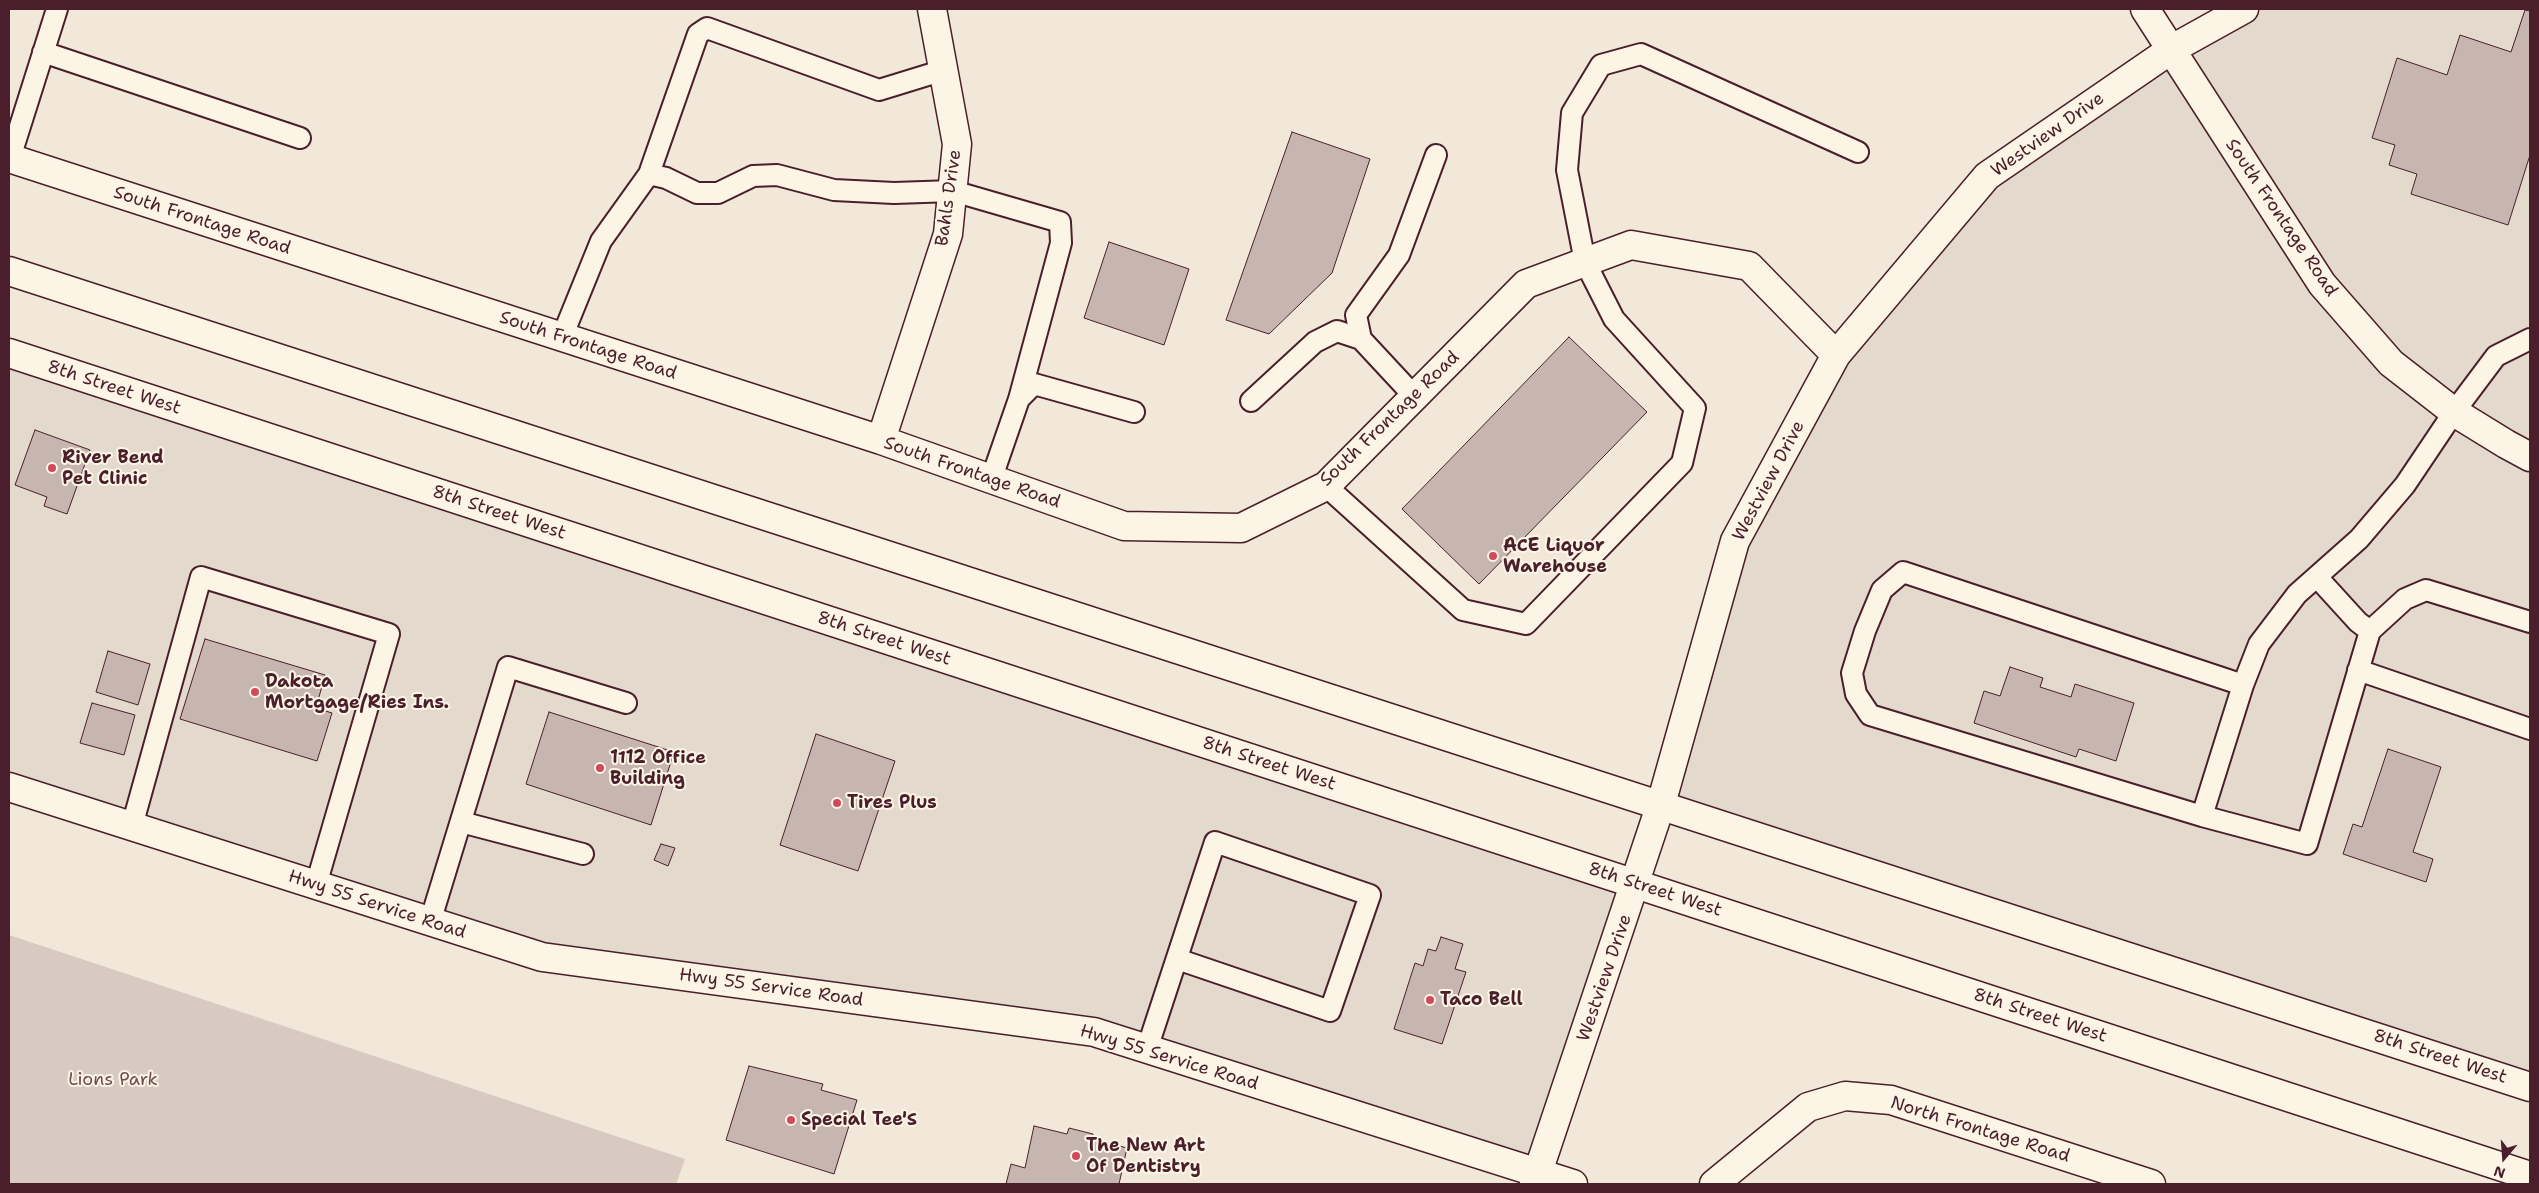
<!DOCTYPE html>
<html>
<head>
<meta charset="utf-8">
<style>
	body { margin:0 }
	#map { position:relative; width:2539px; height:1193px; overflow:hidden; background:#f1e8da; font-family:"Shantell Sans",sans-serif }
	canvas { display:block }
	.frame { position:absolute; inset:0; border:10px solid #4a1f2b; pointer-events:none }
	.north { position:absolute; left:2479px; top:1133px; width:50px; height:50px; -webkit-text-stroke:4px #fcf5e5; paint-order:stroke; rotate:198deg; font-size:14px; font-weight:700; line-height:20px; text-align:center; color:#4a1f2b }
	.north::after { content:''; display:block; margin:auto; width:18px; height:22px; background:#4a1f2b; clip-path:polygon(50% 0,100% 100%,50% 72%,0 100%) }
</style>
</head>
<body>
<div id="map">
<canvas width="2539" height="1193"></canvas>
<div class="frame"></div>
<div class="north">N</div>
</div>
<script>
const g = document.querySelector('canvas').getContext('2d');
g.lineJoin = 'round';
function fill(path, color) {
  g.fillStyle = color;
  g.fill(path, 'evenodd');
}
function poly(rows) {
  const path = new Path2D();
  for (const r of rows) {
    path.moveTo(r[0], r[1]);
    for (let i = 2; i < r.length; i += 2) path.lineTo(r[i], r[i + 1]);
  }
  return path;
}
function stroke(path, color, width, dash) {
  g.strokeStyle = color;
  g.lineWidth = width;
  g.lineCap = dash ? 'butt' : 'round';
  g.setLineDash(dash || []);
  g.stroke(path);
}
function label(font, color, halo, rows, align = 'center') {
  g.font = font + ' "Shantell Sans",sans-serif';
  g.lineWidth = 4;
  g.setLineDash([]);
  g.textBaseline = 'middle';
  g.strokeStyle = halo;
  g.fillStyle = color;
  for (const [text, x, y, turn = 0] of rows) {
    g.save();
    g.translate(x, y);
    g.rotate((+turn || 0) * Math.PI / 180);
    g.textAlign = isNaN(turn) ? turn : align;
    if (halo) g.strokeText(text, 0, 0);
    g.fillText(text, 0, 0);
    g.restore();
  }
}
fill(poly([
	[2244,9,2530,9,2530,1087,1661,805,1735,541,1836,355,1987,176],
	[9,353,1636,884,1538,1174,1094,1032,542,957,9,787]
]), '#e4d9cd');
fill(poly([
	[9,935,685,1159,676,1184,9,1184]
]), '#d8cac0');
const building = poly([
	[2525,10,2530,11,2530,155,2508,225,2411,194,2417,174,2389,165,2395,145,2372,138,2397,58,2447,75,2460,35,2511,52,2525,10],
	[1292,132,1370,159,1332,273,1269,334,1226,320,1292,132],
	[1109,242,1189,269,1164,345,1084,318,1109,242],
	[1569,337,1647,412,1479,584,1402,509,1569,337],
	[35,430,90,450,67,514,44,506,47,497,15,485,35,430],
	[205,639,325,675,316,708,332,713,317,761,180,719,205,639],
	[108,651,150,664,138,705,96,692,108,651],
	[2010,667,2043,678,2040,687,2071,697,2075,684,2134,703,2116,761,2079,749,2076,757,1974,723,1984,691,2000,696,2010,667],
	[92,703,135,715,124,755,80,743,92,703],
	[549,712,674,752,651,825,526,784,549,712],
	[816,734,895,761,858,871,780,845,816,734],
	[2388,749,2441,767,2413,852,2433,859,2426,882,2343,854,2353,824,2362,827,2388,749],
	[661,844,675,848,668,866,654,860,661,844],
	[1441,937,1463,944,1455,969,1466,972,1442,1044,1394,1029,1415,963,1423,966,1428,949,1436,951,1441,937],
	[749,1066,823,1084,821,1090,857,1100,834,1174,726,1140,749,1066],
	[1034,1126,1067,1134,1069,1128,1093,1134,1092,1139,1127,1148,1119,1184,1006,1184,1011,1164,1025,1168,1034,1126]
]);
fill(building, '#c7b6af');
stroke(building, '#4a1f2b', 1);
const lane = poly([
	[43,52,300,138],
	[10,158,57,9],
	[649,174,698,34,707,28,879,90,944,70],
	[562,337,601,241,649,174,666,178,697,193,718,193,753,176,777,175,834,190,894,193,953,191,1060,222,1061,243,1019,399],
	[1414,396,1361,339,1356,315,1399,255,1436,155],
	[1251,401,1315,342,1337,331,1361,339],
	[991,480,1019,399,1034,384,1134,412],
	[1326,486,1463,610,1526,624,1682,463,1695,408,1614,319,1585,262,1567,170,1572,113,1601,65,1641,54,1858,152],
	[2370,631,2405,599,2426,590,2530,622],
	[2358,670,2530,729],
	[2243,685,1903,572,1882,590,1865,631,1852,673,1856,694,1870,715,2202,816,2307,844,2370,631,2358,622,2317,577],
	[2202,816,2243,685,2259,644,2297,594,2359,539,2405,485,2454,412,2496,356,2530,339],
	[461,822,583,854],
	[132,826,201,577,389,634,316,885],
	[430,922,508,667,626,703],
	[1147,1049,1215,842,1370,895,1330,1011,1177,959]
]);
const street = poly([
	[2145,9,2322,284,2391,363,2454,412,2506,444,2530,457],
	[9,158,881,440,1124,526,1241,528,1326,486,1526,284,1631,245,1749,266,1836,355],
	[881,440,948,234,957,144,932,9],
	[9,787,542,957,1094,1032,1573,1184],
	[1534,1184,1661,804,1735,541,1836,355,1987,176,2172,49,2244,9],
	[1714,1184,1808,1107,1845,1096,1891,1100,2151,1184]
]);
const highway = poly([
	[9,271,2530,1087],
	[9,353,2530,1176]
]);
stroke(lane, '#4a1f2b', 24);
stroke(street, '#4a1f2b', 31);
stroke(highway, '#4a1f2b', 31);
stroke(lane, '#fcf5e5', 20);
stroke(street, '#fcf5e5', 28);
stroke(highway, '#fcf5e5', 28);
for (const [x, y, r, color] of [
	[52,468,5,"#d1495b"],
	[1493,556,5,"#d1495b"],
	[255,692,5,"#d1495b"],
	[600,768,5,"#d1495b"],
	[837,803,5,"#d1495b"],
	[1430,1000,5,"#d1495b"],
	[791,1120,5,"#d1495b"],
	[1076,1156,5,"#d1495b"]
]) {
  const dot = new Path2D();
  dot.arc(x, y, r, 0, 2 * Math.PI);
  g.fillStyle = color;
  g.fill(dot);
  stroke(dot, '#fcf5e5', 2);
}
label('18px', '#4a1f2b', '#fcf5e5', [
	["Westview Drive",2048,135,-35],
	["Bahls Drive",949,198,-82],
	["South Frontage Road",2281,218,56],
	["South Frontage Road",202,221,18],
	["South Frontage Road",588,346,18],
	["8th Street West",114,388,18],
	["South Frontage Road",1390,419,-44],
	["South Frontage Road",972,473,19],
	["Westview Drive",1769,481,-62],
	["8th Street West",499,513,18],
	["8th Street West",884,639,18],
	["8th Street West",1269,764,18],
	["8th Street West",1655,890,18],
	["Hwy 55 Service Road",377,905,18],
	["Westview Drive",1605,978,-71],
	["Hwy 55 Service Road",771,988,8],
	["8th Street West",2040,1016,18],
	["8th Street West",2440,1057,18],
	["Hwy 55 Service Road",1169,1058,17],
	["North Frontage Road",1980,1130,17]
]);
label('bold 18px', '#4a1f2b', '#fcf5e5', [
	["River Bend",62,458],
	["Pet Clinic",62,479],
	["ACE Liquor",1503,546],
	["Warehouse",1503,567],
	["Dakota",265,682],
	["Mortgage/Ries Ins.",265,703],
	["1112 Office",610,758],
	["Building",610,779],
	["Tires Plus",847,803],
	["Taco Bell",1440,1000],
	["Special Tee'S",801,1120],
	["The New Art",1086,1146],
	["Of Dentistry",1086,1167]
], 'left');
label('18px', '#6e4a50', '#fcf5e5', [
	["Lions Park",113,1080]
]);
</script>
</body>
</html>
